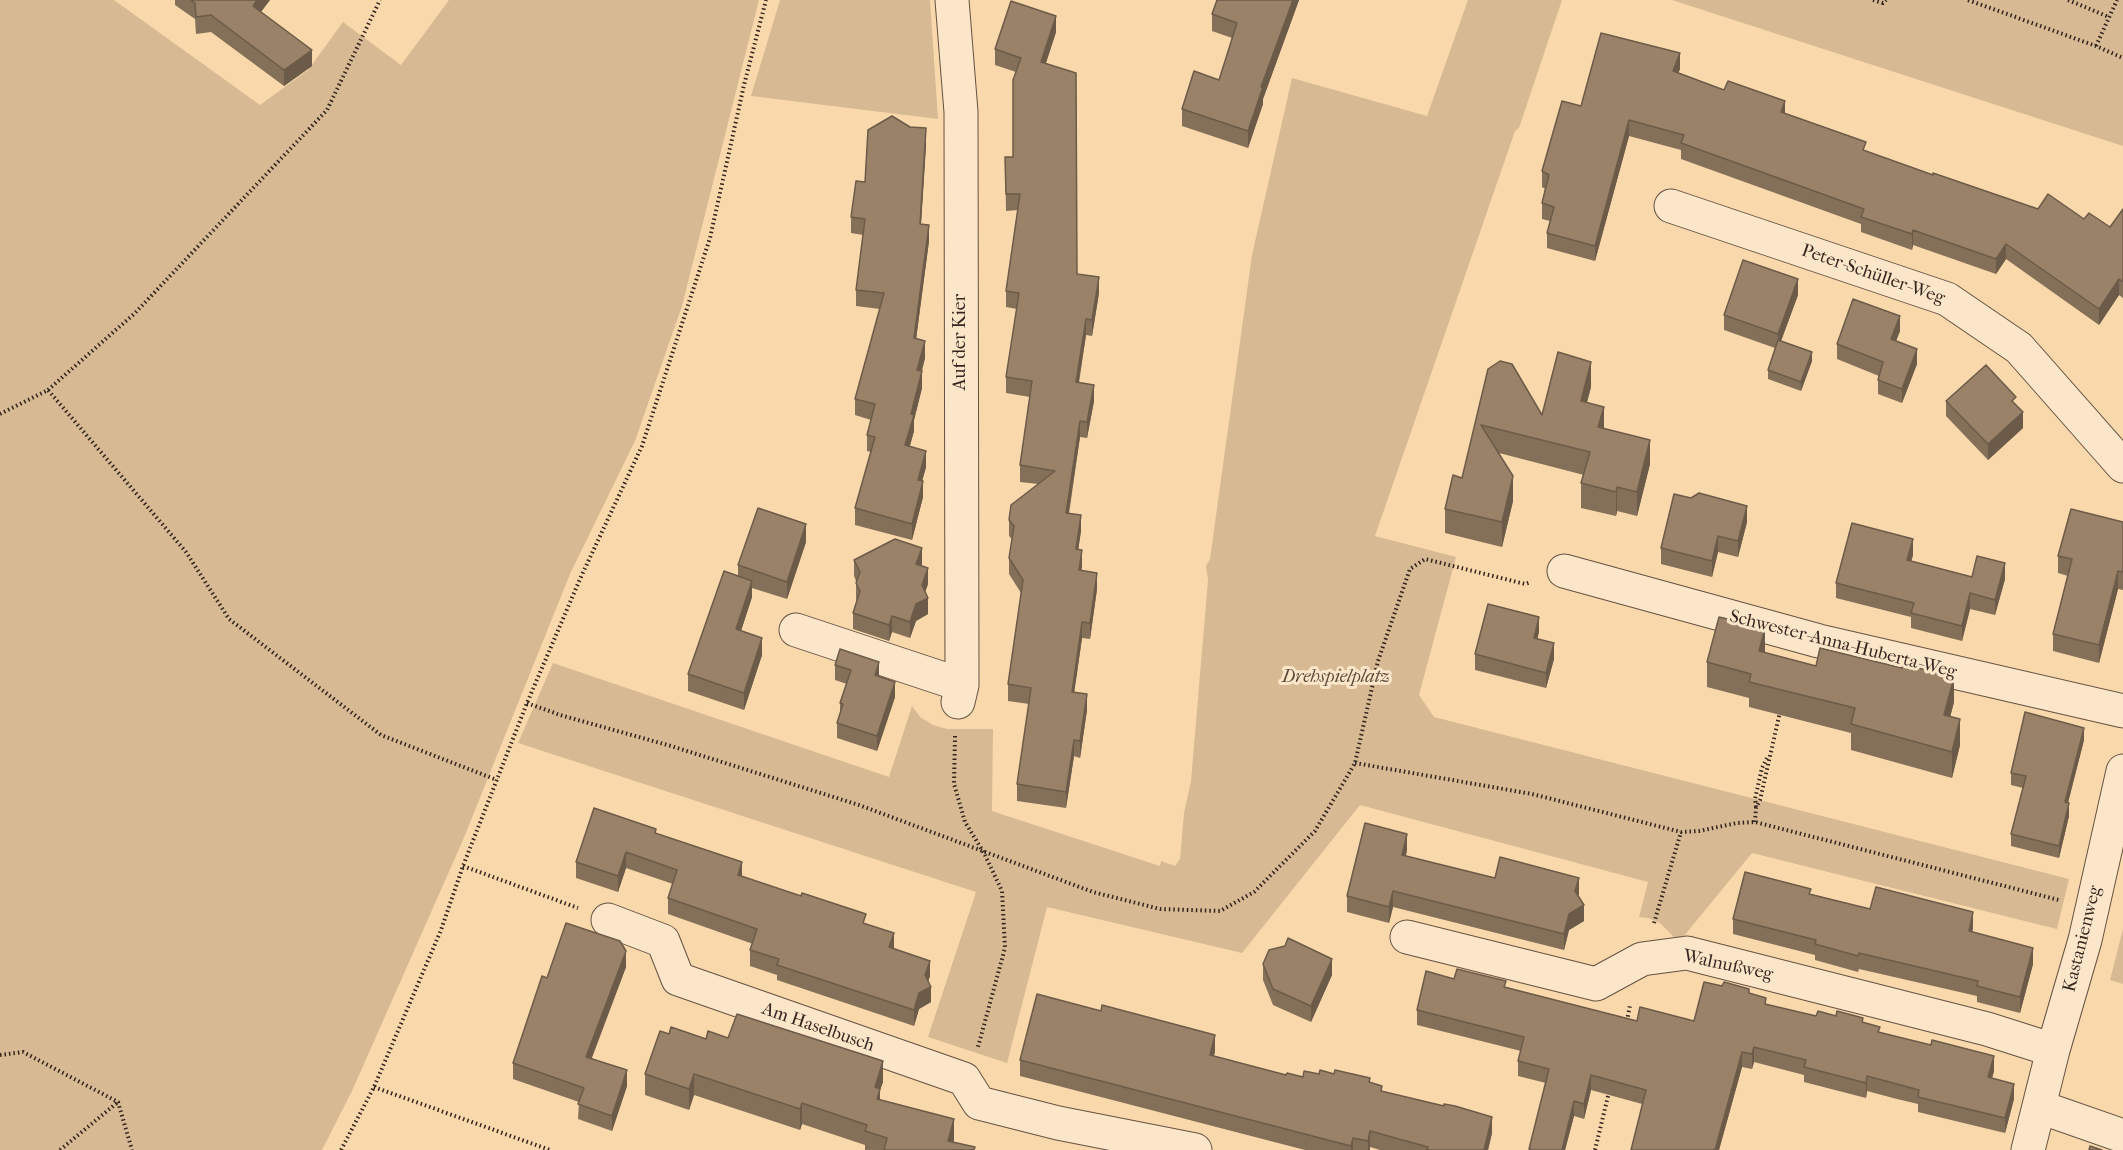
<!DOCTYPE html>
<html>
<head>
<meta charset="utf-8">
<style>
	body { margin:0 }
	canvas { display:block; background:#f9d8ac }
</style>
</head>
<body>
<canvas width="2123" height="1150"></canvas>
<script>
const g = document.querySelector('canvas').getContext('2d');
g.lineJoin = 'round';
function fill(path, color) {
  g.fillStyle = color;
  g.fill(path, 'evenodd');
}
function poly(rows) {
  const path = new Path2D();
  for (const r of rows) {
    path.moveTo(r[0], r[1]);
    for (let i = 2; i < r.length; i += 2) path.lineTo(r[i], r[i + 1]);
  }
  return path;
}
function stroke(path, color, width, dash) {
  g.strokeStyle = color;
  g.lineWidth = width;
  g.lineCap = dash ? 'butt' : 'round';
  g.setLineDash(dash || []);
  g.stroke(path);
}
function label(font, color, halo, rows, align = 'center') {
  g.font = font + ' "IM FELL French Canon",serif';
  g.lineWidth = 6;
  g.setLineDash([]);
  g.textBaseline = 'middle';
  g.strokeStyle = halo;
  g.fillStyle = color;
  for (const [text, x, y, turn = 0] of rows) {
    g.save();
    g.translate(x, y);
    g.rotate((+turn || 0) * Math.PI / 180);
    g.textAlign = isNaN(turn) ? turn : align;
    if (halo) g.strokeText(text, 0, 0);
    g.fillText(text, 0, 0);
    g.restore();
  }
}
fill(poly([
	[0,0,114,0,260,105,308,70,343,22,401,65,449,0,759,0,682,306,635,441,570,574,463,840,352,1091,322,1150,0,1150],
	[780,0,930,0,938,119,751,96],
	[1468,0,1562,0,1519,128,1515,131,1375,536,1456,557,1419,695,1434,717,2069,879,2057,929,1752,853,1679,942,1660,923,1648,918,1639,917,1648,882,1360,805,1242,953,1047,907,1007,1063,928,1037,976,892,518,743,553,663,889,777,912,706,920,717,933,725,947,729,993,729,992,811,1160,866,1161,861,1175,866,1180,859,1184,813,1191,781,1208,580,1206,566,1210,559,1252,255,1292,78,1427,116],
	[1672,0,2123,0,2123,146],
	[2123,929,2123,984,2110,980]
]), '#d7ba94');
const street = poly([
	[952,0,961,112,962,685,958,702],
	[1671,206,1947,299,2019,348,2123,466],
	[1564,571,1819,641,2123,711],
	[796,630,962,685],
	[608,920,663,941,678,979,964,1079,979,1103,1058,1123,1195,1150],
	[1407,937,1596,984,1642,959,1687,953,1987,1029,2053,1050],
	[2040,1107,2123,1136],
	[2028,1150,2053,1050,2085,940,2123,771]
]);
stroke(street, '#645242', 35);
stroke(poly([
	[1873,0,1883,3,1886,0],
	[1968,0,2096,46,2123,58],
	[2068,0,2109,17],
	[2096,46,2117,0],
	[48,390,135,313,327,110,380,0],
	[0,414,48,390,186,552,229,619,381,735,497,780],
	[527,703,560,715,671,746,859,805,1093,892,1160,909,1220,911,1254,892,1315,831,1355,763,1378,661,1410,569,1425,559,1525,584,1531,582],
	[955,736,954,784,965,822,984,853,1002,891,1005,948,978,1047],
	[1355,763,1532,794,1681,832,1699,831,1737,823,1755,822,2059,900],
	[1756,807,1755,799,1762,768,1768,756],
	[1755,822,1756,808,1760,800,1780,712],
	[463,866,578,908],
	[1654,923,1681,832],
	[1627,1021,1630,1005],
	[0,1055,23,1052,118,1102,132,1150],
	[374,1087,550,1150],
	[60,1150,118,1102],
	[341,1150,374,1087,441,930,463,866,527,703,580,579,642,446,710,238,744,85,766,0],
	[1595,1150,1609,1092]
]), '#33251f', 4, [1.5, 3]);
stroke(street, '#fbe6c9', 33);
fill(poly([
	[175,0,270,0,261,12,312,66,284,86,211,32,196,34,195,19,175,5],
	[1217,0,1299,0,1263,99,1263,104,1248,148,1182,126,1182,109,1219,80,1232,38,1212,31,1212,14],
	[1056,32,1046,63,1077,274,1099,293,1092,336,1086,335,1079,383,1094,401,1087,438,1080,437,1069,514,1081,531,1078,549,1082,566,1081,571,1097,589,1090,639,1082,638,1077,673,1074,692,1087,710,1080,758,1074,756,1066,808,1017,801,1017,784,1029,704,1008,701,1008,684,1021,593,1009,574,1009,558,1012,539,1009,536,1009,520,1038,484,1020,482,1020,465,1030,397,1006,393,1006,377,1017,309,1006,307,1006,291,1018,210,1006,211,1005,157,1013,157,1016,72,995,65,995,49],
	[1680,69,1678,73,1785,114,1866,151,1933,175,2038,209,2084,219,2110,227,2123,209,2123,298,2119,295,2099,325,2006,259,1996,274,1913,245,1912,250,1861,232,1861,224,1681,159,1681,150,1629,136,1595,261,1547,248,1547,233,1550,221,1542,219,1542,203,1545,189,1542,187,1542,171,1581,106],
	[926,145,921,224,929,241,916,339,925,358,922,371,922,388,914,420,914,431,910,446,926,467,922,481,923,497,912,540,855,525,855,508,871,452,867,451,867,435,871,420,855,415,855,399,880,309,856,306,856,290,863,235,851,233,851,217,865,182],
	[1798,295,1781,341,1812,361,1801,391,1768,379,1768,370,1775,348,1724,330,1724,315],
	[1900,331,1896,341,1917,364,1902,403,1878,394,1878,380,1879,376,1837,359,1837,344],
	[1488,369,1542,415,1591,387,1587,402,1604,428,1650,464,1637,516,1617,511,1616,516,1581,508,1581,483,1584,475,1499,453,1513,501,1502,547,1445,533,1445,509,1462,478],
	[1946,401,2016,405,2023,428,1988,460,1946,416],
	[1691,498,1747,522,1738,557,1718,552,1712,577,1661,564,1661,548],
	[2123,522,2123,590,2118,589,2099,663,2053,651,2053,634,2068,576,2058,573,2058,556],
	[806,542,787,599,752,588,752,597,741,631,762,655,744,710,688,691,688,674,738,576,738,565],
	[1913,555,1911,561,1972,577,2005,579,1995,615,1970,609,1962,641,1911,628,1911,617,1836,598,1836,583],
	[854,560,922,564,922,566,928,584,925,592,928,614,916,621,910,638,892,632,889,641,853,629,853,613,857,601,856,599,856,581,854,576],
	[1539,632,1537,639,1554,659,1546,688,1475,670,1475,654],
	[1765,653,1954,702,1950,717,1960,745,1952,778,1851,750,1851,733,1749,707,1749,698,1707,687,1707,662],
	[835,665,879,676,895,697,877,751,837,738,837,723,840,713,840,703,847,684,835,680],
	[2084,740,2068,803,2069,816,2059,858,2011,846,2011,834,2023,788,2011,785,2011,773],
	[656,834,742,876,866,924,894,948,930,976,928,981,931,1002,919,1009,914,1026,777,980,777,975,750,966,750,950,753,944,668,914,668,898,673,884,626,868,618,892,576,878,576,862],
	[1407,850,1406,856,1495,878,1579,894,1578,896,1584,921,1569,930,1564,950,1393,907,1389,923,1347,912,1347,896],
	[1811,894,1870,909,1973,928,1972,932,2033,964,2020,1013,1977,1002,1977,996,1859,969,1858,972,1815,960,1815,955,1733,934,1733,919],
	[1263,964,1332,975,1311,1022,1273,1005,1263,980],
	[626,967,592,1058,627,1086,612,1131,578,1119,579,1102,513,1079,513,1063,547,978],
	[1506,987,1637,1021,1694,1021,1749,993,1766,1004,1816,1016,1863,1023,1880,1032,1994,1071,1992,1078,2014,1099,2005,1133,1918,1112,1918,1104,1893,1098,1867,1091,1866,1098,1804,1082,1804,1075,1754,1062,1752,1069,1742,1067,1719,1150,1631,1150,1642,1104,1591,1090,1584,1119,1574,1116,1565,1150,1529,1150,1546,1083,1518,1076,1518,1061,1521,1051,1417,1025,1417,1010],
	[669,1034,706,1039,728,1038,883,1082,880,1090,880,1100,954,1140,953,1142,975,1150,865,1150,865,1145,802,1124,800,1130,694,1095,689,1110,645,1095,645,1074],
	[1215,1051,1214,1056,1286,1075,1303,1077,1319,1074,1370,1083,1382,1091,1492,1133,1488,1150,1380,1150,1370,1147,1370,1150,1305,1150,1020,1076,1020,1060]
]), '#847059');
fill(poly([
	[257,0,270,0,253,22,253,6],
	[1293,0,1299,0,1263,99,1263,104,1248,148,1248,131,1261,87],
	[1056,16,1056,32,1041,78,1041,62],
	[312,50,312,66,284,86,284,70],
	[1680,53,1680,69,1673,86,1673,71],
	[1785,101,1785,117,1781,112],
	[1629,120,1629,136,1595,261,1595,246],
	[926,128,926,145,920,240,920,224],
	[929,225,929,241,914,355,914,338],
	[1913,230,1913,245,1912,250,1912,234],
	[2006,244,2006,259,1996,274,1996,259],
	[1099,277,1099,293,1092,336,1092,320],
	[1798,279,1798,295,1778,349,1778,334],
	[2119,279,2119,295,2099,325,2099,309],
	[1900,316,1900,331,1891,354,1891,339],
	[1086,319,1086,335,1076,398,1076,382],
	[925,341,925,358,917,387,917,370],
	[1917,349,1917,364,1902,403,1902,389],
	[1812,352,1812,361,1801,391,1801,382],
	[1591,362,1591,387,1581,425,1581,401],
	[922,371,922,388,914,420,914,431,905,462,905,445,911,414],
	[1094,385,1094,401,1087,438,1087,422],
	[1604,407,1604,431,1598,427],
	[2023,412,2023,428,1988,460,1988,444],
	[1080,421,1080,437,1066,529,1066,513],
	[1650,440,1650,464,1637,516,1637,492],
	[926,451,926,467,918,496,918,480],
	[1513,476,1513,501,1502,547,1502,522],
	[923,481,923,497,912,540,912,524],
	[1617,487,1617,511,1616,516,1616,492],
	[1747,506,1747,522,1738,557,1738,541],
	[1081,515,1081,531,1076,565,1076,549],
	[806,524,806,542,787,599,787,582],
	[1718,536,1718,552,1712,577,1712,561],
	[1913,539,1913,555,1907,576,1907,560],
	[922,548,922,564,916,580,916,564],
	[1082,550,1082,566,1079,586,1079,570],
	[2005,563,2005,579,1995,615,1995,600],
	[928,568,928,584,922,601,922,585],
	[2118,571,2118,589,2099,663,2099,645],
	[1097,573,1097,589,1090,639,1090,623],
	[752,581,752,597,736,646,736,629],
	[1970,593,1970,609,1962,641,1962,626],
	[928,598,928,614,916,621,910,638,910,622,916,604],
	[892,616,892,632,889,641,889,625],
	[1539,617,1539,632,1534,654,1534,638],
	[1082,622,1082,638,1072,708,1072,692],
	[1765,628,1765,654,1759,651],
	[762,638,762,655,744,710,744,693],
	[1554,643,1554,659,1546,688,1546,673],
	[879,662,879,677,875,675],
	[1954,677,1954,702,1944,741,1944,715],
	[895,682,895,697,877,751,877,736],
	[1087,694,1087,710,1080,758,1080,741],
	[1960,719,1960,745,1952,778,1952,752],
	[2084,728,2084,740,2065,814,2065,802],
	[1074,740,1074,756,1066,808,1066,792],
	[2069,803,2069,816,2059,858,2059,846],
	[1407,834,1407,850,1402,871,1402,855],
	[626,852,626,868,618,892,618,876],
	[742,862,742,878,738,875],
	[1579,878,1579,894,1575,907,1575,891],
	[1393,891,1393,907,1389,923,1389,907],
	[1584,905,1584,921,1569,930,1564,950,1564,934,1569,914],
	[1973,912,1973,928,1969,947,1969,931],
	[894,933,894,949,889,947],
	[2033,948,2033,964,2020,1013,2020,997],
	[626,951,626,967,586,1072,586,1057],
	[1332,959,1332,975,1311,1022,1311,1006],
	[930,961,930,976,925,990,931,987,931,1002,919,1009,914,1026,914,1010],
	[1215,1035,1215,1051,1210,1072,1210,1055],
	[1754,1047,1754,1062,1752,1069,1752,1054],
	[1742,1052,1742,1067,1719,1150,1715,1150],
	[1994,1056,1994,1071,1988,1092,1988,1077],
	[883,1061,883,1082,880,1090,880,1110,875,1087],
	[627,1070,627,1086,612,1131,612,1116],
	[694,1074,694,1095,689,1110,689,1089],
	[1591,1075,1591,1090,1584,1119,1584,1104],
	[1867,1076,1867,1091,1866,1098,1866,1083],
	[2014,1084,2014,1099,2005,1133,2005,1118],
	[1574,1101,1574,1116,1565,1150,1562,1150],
	[802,1103,802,1124,800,1130,800,1109],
	[1492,1117,1492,1133,1488,1150,1484,1150],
	[954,1119,954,1140,951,1150,948,1141],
	[1370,1131,1370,1150,1368,1150,1368,1141],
	[1353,1138,1353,1150,1351,1150,1351,1146]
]), '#6c5b49');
const building = poly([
	[191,0,257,0,253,6,312,50,284,70,211,15,196,17,195,3,191,0],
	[1217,0,1293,0,1261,87,1263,87,1248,131,1182,109,1194,71,1219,80,1237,23,1212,14,1217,0],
	[1011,1,1056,16,1041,62,1076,73,1077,274,1099,277,1092,320,1086,319,1076,382,1094,385,1087,422,1080,421,1066,513,1081,515,1076,549,1082,550,1079,570,1097,573,1090,623,1082,622,1072,692,1087,694,1080,741,1074,740,1066,792,1017,784,1031,688,1008,684,1023,580,1009,558,1014,526,1009,520,1011,505,1055,471,1020,465,1032,381,1006,377,1019,293,1006,291,1020,194,1006,194,1005,157,1013,157,1013,80,1021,58,995,49,1011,1],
	[1601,33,1680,53,1673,71,1724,90,1728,81,1785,101,1781,112,1866,142,1863,150,1933,175,1933,173,2038,209,2048,194,2084,219,2089,213,2110,227,2123,209,2123,282,2119,279,2099,309,2006,244,1996,259,1913,230,1912,234,1861,217,1864,209,1681,143,1684,135,1629,120,1595,246,1547,233,1554,207,1542,203,1549,175,1542,171,1562,101,1581,106,1601,33],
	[892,116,910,127,926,128,920,224,929,225,914,338,925,341,917,370,922,371,911,414,914,415,905,445,926,451,918,480,923,481,912,524,855,508,875,437,867,435,875,404,855,399,884,293,856,290,865,219,851,217,856,181,865,182,868,130,892,116],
	[1743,260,1798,279,1778,334,1724,315,1743,260],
	[1853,299,1900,316,1891,339,1917,349,1902,389,1878,380,1883,362,1837,344,1853,299],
	[1778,340,1812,352,1801,382,1768,370,1778,340],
	[1558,352,1591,362,1581,401,1604,407,1598,427,1650,440,1637,492,1617,487,1616,492,1581,483,1590,452,1481,425,1513,476,1502,522,1445,509,1453,475,1462,478,1488,369,1500,361,1512,364,1542,415,1558,352],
	[1986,365,2016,397,2012,401,2023,412,1988,444,1946,401,1986,365],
	[1699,493,1747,506,1738,541,1718,536,1712,561,1661,548,1674,494,1691,498,1699,493],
	[758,508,806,524,787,582,738,565,758,508],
	[2071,509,2123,522,2123,572,2118,571,2099,645,2053,634,2072,559,2058,556,2071,509],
	[1852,523,1913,539,1907,560,1972,577,1977,556,2005,563,1995,600,1970,593,1962,626,1911,613,1914,603,1836,583,1852,523],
	[895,539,922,548,916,564,928,568,922,585,928,598,916,604,910,622,892,616,889,625,853,613,860,591,856,583,860,572,854,560,895,539],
	[724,571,752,581,736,629,762,638,744,693,688,674,724,571],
	[1488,604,1539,617,1534,638,1554,643,1546,673,1475,654,1488,604],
	[1719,617,1765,628,1759,651,1816,666,1820,648,1902,668,1904,664,1954,677,1944,715,1960,719,1952,752,1851,724,1855,708,1749,682,1751,674,1707,662,1719,617],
	[840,649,879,662,875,675,895,682,877,736,837,723,843,704,840,703,851,670,835,665,840,649],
	[2025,712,2084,728,2065,802,2069,803,2059,846,2011,834,2026,776,2011,773,2025,712],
	[594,808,656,829,655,833,742,862,738,875,801,896,802,893,866,914,863,923,894,933,889,947,930,961,925,975,931,987,919,993,914,1010,777,965,779,959,750,950,757,929,668,898,677,870,626,852,618,876,576,862,594,808],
	[1365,823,1407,834,1402,855,1495,878,1500,857,1579,878,1575,891,1584,905,1569,914,1564,934,1393,891,1389,907,1347,896,1365,823],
	[1745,872,1811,889,1809,894,1870,909,1876,887,1973,912,1969,931,2033,948,2020,997,1977,986,1978,981,1859,953,1858,956,1815,944,1816,940,1733,919,1745,872],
	[566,923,620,941,626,951,586,1057,627,1070,612,1116,578,1104,584,1088,513,1063,542,976,547,978,566,923],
	[1288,938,1332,959,1311,1006,1273,989,1263,964,1269,950,1285,946,1288,938],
	[1457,969,1506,981,1504,987,1637,1021,1640,1007,1694,1021,1704,982,1722,986,1724,982,1749,989,1749,993,1766,998,1765,1004,1816,1016,1818,1011,1836,1016,1837,1011,1863,1018,1862,1022,1880,1027,1878,1032,1931,1045,1932,1040,1994,1056,1988,1077,2014,1084,2005,1118,1918,1097,1919,1090,1867,1076,1866,1083,1804,1067,1806,1060,1754,1047,1752,1054,1742,1052,1715,1150,1631,1150,1646,1090,1591,1075,1584,1104,1574,1101,1562,1150,1533,1150,1529,1149,1549,1069,1518,1061,1524,1037,1417,1010,1426,971,1454,979,1457,969],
	[1037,994,1101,1011,1102,1005,1215,1035,1210,1055,1286,1075,1287,1073,1303,1077,1304,1071,1319,1074,1320,1070,1334,1074,1335,1070,1370,1078,1369,1082,1382,1086,1381,1091,1444,1106,1444,1104,1455,1106,1492,1117,1484,1150,1427,1150,1428,1147,1370,1131,1368,1141,1353,1138,1351,1146,1020,1060,1037,994],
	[737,1014,883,1061,875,1087,880,1089,877,1099,954,1119,948,1141,975,1147,974,1150,884,1150,887,1138,865,1131,867,1125,802,1103,800,1109,694,1074,689,1089,645,1074,660,1031,669,1034,671,1027,706,1039,708,1031,728,1038,737,1014],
	[2090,1146,2102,1150,2089,1150,2090,1146]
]);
fill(building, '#9a8268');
stroke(building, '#6c5b49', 1.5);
label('18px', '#33251f', '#fbe6c9', [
	["Peter-Schüller-Weg",1873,275,19],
	["Auf der Kier",961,342,-90],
	["Schwester-Anna-Huberta-Weg",1843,645,14],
	["Kastanienweg",2083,939,-76],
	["Walnußweg",1728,966,12],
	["Am Haselbusch",818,1028,19]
]);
label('italic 18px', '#5c4a3c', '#fbe6c9', [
	["Drehspielplatz",1336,678]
]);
</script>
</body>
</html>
